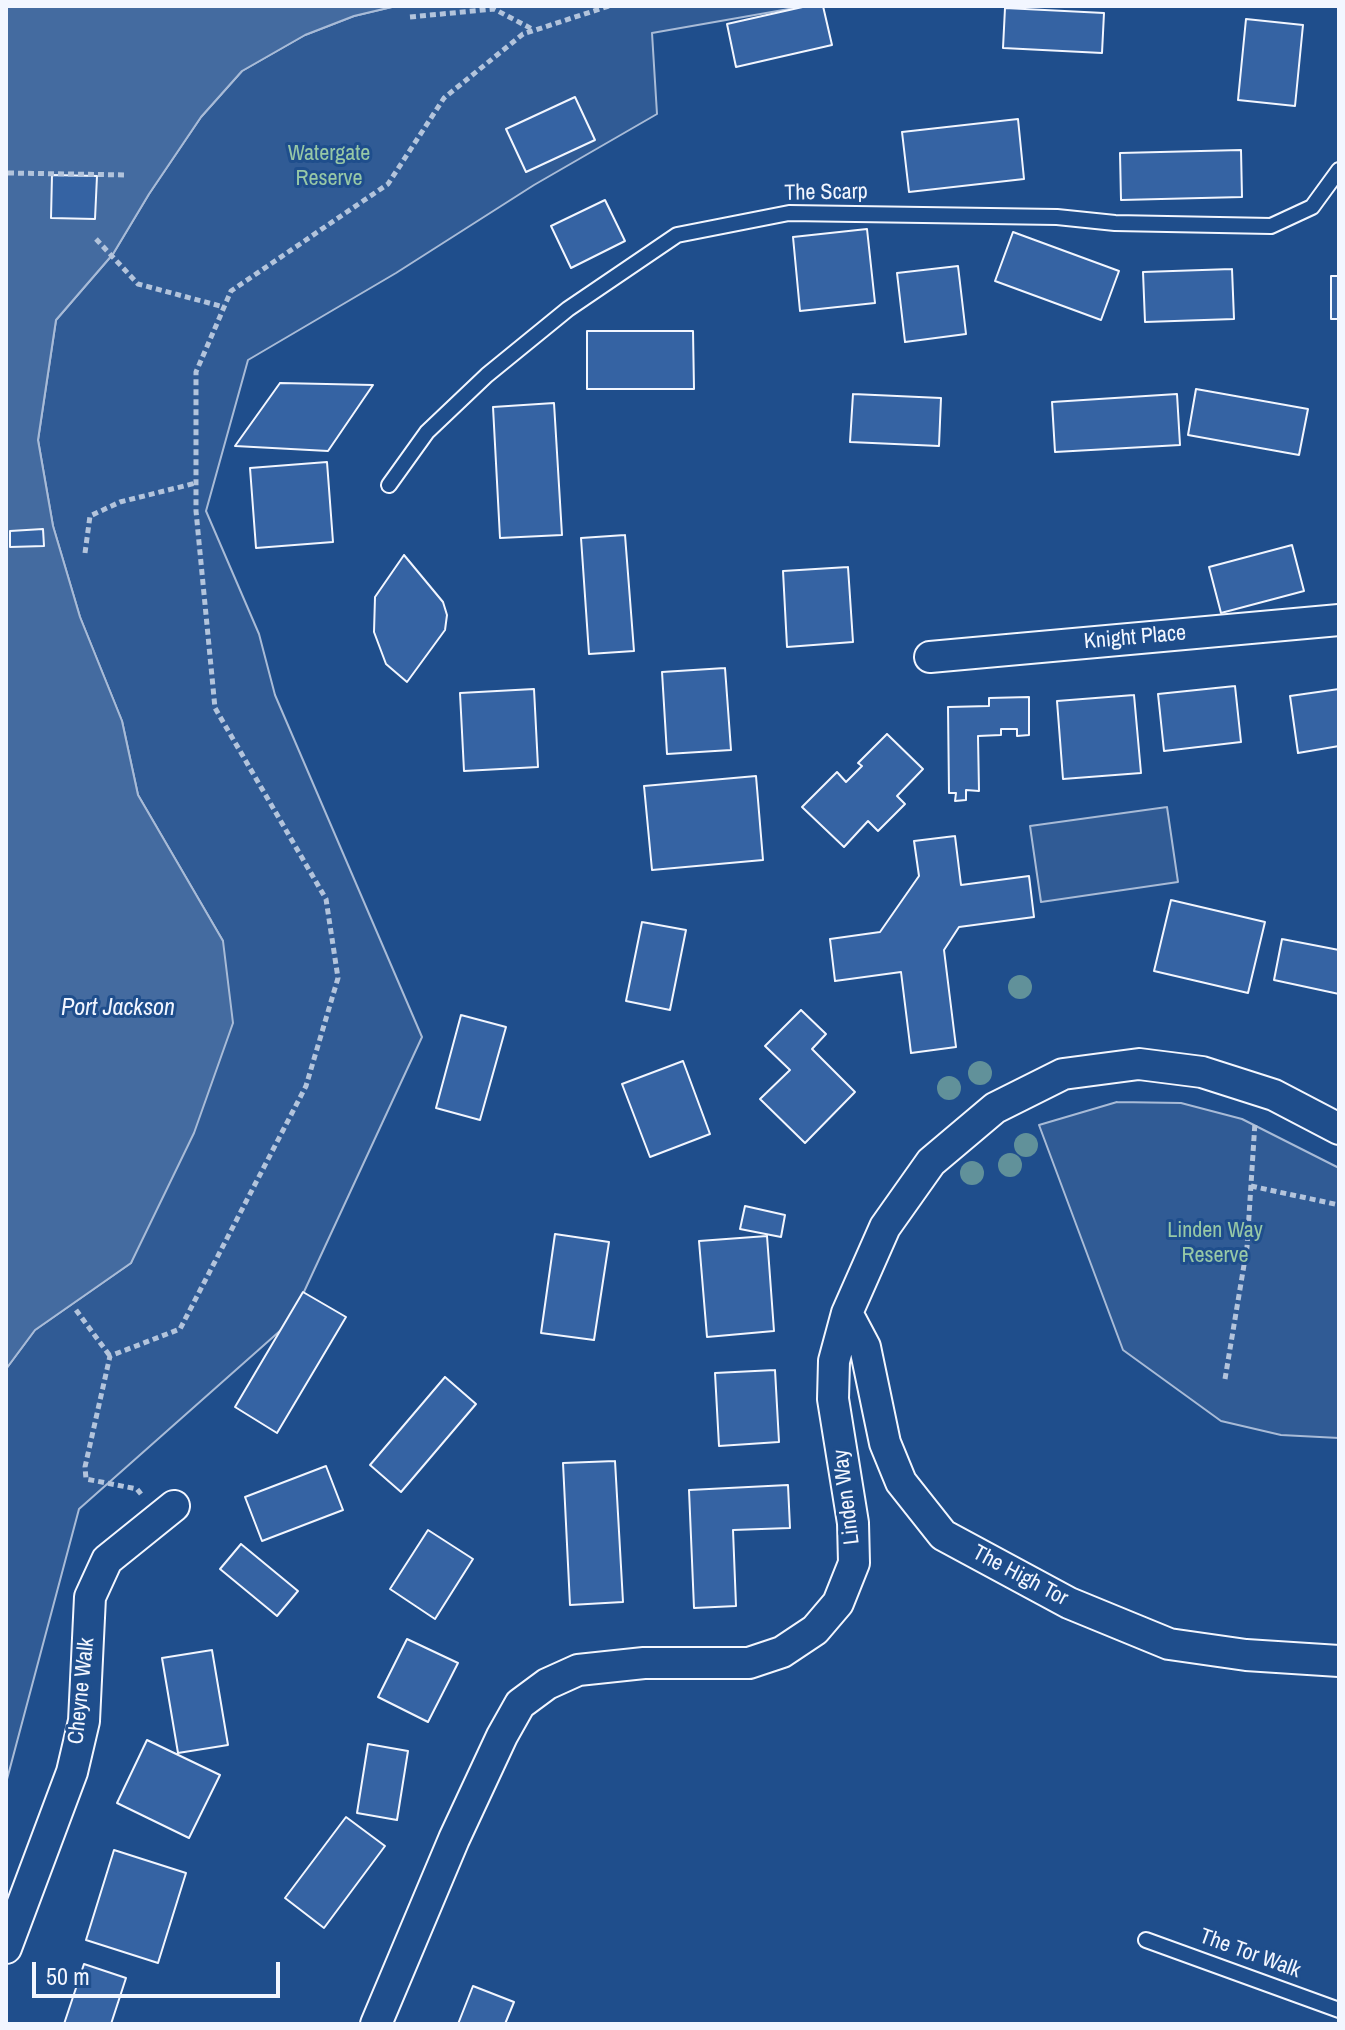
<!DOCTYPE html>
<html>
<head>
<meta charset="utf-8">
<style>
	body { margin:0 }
	#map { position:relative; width:1345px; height:2030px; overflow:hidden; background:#1f4e8c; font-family:"Archivo Narrow",sans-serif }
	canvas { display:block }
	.frame { position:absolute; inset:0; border:8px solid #f2f6ff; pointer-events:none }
	.scale { position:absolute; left:32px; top:1962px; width:248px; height:36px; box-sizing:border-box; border:4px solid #f2f6ff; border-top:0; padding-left:10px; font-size:24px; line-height:28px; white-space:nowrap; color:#f2f6ff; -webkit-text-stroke:6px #1f4e8c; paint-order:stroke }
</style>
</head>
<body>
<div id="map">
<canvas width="1345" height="2030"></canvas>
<div class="frame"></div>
<div class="scale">50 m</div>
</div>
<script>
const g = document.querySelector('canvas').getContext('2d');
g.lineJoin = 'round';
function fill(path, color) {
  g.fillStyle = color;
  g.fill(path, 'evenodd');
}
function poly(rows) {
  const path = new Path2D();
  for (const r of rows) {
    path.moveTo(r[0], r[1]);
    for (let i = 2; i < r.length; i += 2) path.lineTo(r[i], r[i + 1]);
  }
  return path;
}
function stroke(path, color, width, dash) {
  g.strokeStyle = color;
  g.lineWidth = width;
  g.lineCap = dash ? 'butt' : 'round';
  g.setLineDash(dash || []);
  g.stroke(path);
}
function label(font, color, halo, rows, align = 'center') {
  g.font = font + ' "Archivo Narrow",sans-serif';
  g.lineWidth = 6;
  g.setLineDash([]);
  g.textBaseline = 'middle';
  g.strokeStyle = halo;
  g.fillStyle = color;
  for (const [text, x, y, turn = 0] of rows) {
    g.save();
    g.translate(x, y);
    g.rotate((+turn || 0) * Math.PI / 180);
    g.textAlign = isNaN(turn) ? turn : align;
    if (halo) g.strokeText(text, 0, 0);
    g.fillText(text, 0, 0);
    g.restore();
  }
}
const built = poly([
	[396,6,806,6,652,33,657,114,534,185,396,273,248,360,206,511,259,634,275,695,422,1037,290,1322,79,1509,6,1783,6,1369,35,1330,131,1263,223,941,138,795,122,721,80,617,53,526,38,440,56,320,113,254,149,194,201,117,242,71,305,35,354,16,396,6],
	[1167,807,1178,882,1041,902,1030,826,1167,807],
	[1117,1102,1181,1103,1242,1119,1339,1168,1339,1438,1281,1435,1221,1421,1123,1350,1039,1125,1117,1102]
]);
fill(built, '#305b95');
stroke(built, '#a8bbd7', 2);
const water = poly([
	[6,6,396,6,354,16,305,35,242,71,201,117,149,194,113,254,56,320,38,440,53,526,80,617,122,721,138,795,223,941,233,1023,194,1133,131,1263,35,1330,6,1369,6,6]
]);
fill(water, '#446ba0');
stroke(water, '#a8bbd7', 2);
const building = poly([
	[807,6,823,6,832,45,736,67,727,24,807,6],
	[1005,8,1104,13,1102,53,1003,48,1005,8],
	[1246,19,1303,25,1295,106,1238,100,1246,19],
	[575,97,595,140,526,172,506,129,575,97],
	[1018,119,1024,179,909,192,902,132,1018,119],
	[1241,150,1242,197,1121,200,1120,153,1241,150],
	[52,175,97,176,95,219,51,218,52,175],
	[605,200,625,241,571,268,551,226,605,200],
	[867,229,875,303,800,311,793,237,867,229],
	[1013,232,1119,271,1101,320,995,281,1013,232],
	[958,266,966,334,905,342,897,273,958,266],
	[1232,269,1234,319,1145,322,1143,272,1232,269],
	[1331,276,1339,276,1339,319,1331,319,1331,276],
	[587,331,693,331,694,389,587,389,587,331],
	[280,383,373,385,328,451,235,446,280,383],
	[1196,389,1308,409,1299,455,1188,435,1196,389],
	[853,394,941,398,939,446,850,442,853,394],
	[1177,394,1180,445,1055,452,1052,402,1177,394],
	[554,403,562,535,500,538,493,407,554,403],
	[327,462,333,542,256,548,250,468,327,462],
	[43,529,44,546,10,547,10,531,43,529],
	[625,535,634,651,589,654,581,538,625,535],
	[1292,545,1304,591,1221,613,1209,567,1292,545],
	[404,555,443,602,447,615,445,630,407,682,386,664,374,632,375,597,404,555],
	[848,567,853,642,787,647,783,571,848,567],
	[725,668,731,750,667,754,662,672,725,668],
	[1235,686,1241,742,1164,751,1158,694,1235,686],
	[534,689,538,767,464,771,460,693,534,689],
	[1339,689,1339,746,1298,753,1290,696,1339,689],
	[1134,695,1141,773,1063,779,1057,701,1134,695],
	[1029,697,1029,735,1017,736,1017,729,1001,729,1001,735,978,736,979,791,966,790,966,800,955,801,956,793,949,793,948,707,989,706,989,698,1029,697],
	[887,734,923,769,897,796,905,804,878,831,868,821,844,847,802,807,837,772,846,782,862,766,858,763,887,734],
	[756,776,763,860,652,870,644,786,756,776],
	[955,836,961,885,1029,876,1034,917,959,927,944,950,956,1047,911,1053,901,972,835,981,830,939,880,932,919,876,914,841,955,836],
	[1171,900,1265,922,1248,993,1154,971,1171,900],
	[642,922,686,930,670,1010,626,1001,642,922],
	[1282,939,1339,950,1339,994,1274,980,1282,939],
	[801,1010,826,1034,812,1049,855,1092,805,1143,760,1099,790,1070,765,1046,801,1010],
	[461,1015,506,1027,480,1120,436,1108,461,1015],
	[683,1061,710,1134,650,1157,622,1084,683,1061],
	[745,1206,785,1215,781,1237,740,1229,745,1206],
	[555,1234,609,1242,594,1340,541,1333,555,1234],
	[767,1236,774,1331,707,1337,699,1241,767,1236],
	[303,1292,346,1317,277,1433,235,1407,303,1292],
	[775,1370,779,1442,719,1446,715,1373,775,1370],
	[445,1377,476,1404,401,1492,370,1465,445,1377],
	[615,1461,623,1602,570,1605,563,1463,615,1461],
	[326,1466,343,1510,262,1541,245,1497,326,1466],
	[788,1485,790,1528,733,1530,736,1606,694,1608,689,1490,788,1485],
	[428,1530,473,1559,435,1619,390,1589,428,1530],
	[241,1544,298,1591,277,1616,220,1569,241,1544],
	[407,1639,458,1663,428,1722,378,1697,407,1639],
	[212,1650,228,1745,178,1753,162,1658,212,1650],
	[147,1740,220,1775,189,1838,117,1803,147,1740],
	[368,1744,408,1751,397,1820,357,1813,368,1744],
	[346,1817,385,1846,324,1928,285,1898,346,1817],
	[114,1850,186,1873,158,1963,86,1940,114,1850],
	[84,1964,126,1978,111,2024,64,2024,84,1964],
	[473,1986,514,2002,505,2024,458,2024,473,1986]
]);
fill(building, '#3563a3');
stroke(building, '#f2f6ff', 2);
const lane = poly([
	[389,485,427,432,487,375,568,309,677,235,789,213,1057,217,1115,223,1271,226,1312,207,1339,170],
	[1146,1940,1339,2010]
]);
const street = poly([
	[930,657,1339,620],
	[847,1313,865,1347,885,1443,901,1482,943,1535,1069,1603,1169,1644,1246,1655,1339,1661],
	[6,1948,72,1772,84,1721,90,1597,107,1560,174,1506],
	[376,2024,454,1839,502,1736,520,1704,547,1684,578,1670,644,1663,749,1663,782,1652,815,1630,838,1603,854,1563,853,1523,833,1399,834,1361,847,1313,885,1227,931,1162,995,1108,1063,1074,1139,1064,1202,1072,1274,1095,1339,1129]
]);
stroke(lane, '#f2f6ff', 18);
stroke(street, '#f2f6ff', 34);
stroke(poly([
	[410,17,494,9,534,30],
	[8,173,128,175],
	[96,239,138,284,224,307],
	[85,553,90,516,120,502,196,483],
	[1251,1186,1339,1205],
	[76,1310,110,1356],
	[1225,1379,1247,1247,1255,1122],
	[141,1494,137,1489,86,1479,85,1467,110,1356,180,1329,306,1086,338,978,326,899,215,708,196,511,196,372,231,291,388,184,444,98,523,34,609,6]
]), '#b3c4dc', 5, [6, 4]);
stroke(lane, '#1f4e8c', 14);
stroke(street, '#1f4e8c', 30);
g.fillStyle = '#61919a';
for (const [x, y] of [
	[1020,987],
	[980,1073],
	[949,1088],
	[1026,1145],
	[1010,1165],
	[972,1173]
]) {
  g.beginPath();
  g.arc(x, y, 12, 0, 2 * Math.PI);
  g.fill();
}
label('22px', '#97c8a6', '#1f4e8c', [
	["Watergate",329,154],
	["Reserve",329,179],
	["Linden Way",1215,1231],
	["Reserve",1215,1256]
]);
label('22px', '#f2f6ff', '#1f4e8c', [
	["The Scarp",826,193,-1],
	["Knight Place",1135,638,-5],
	["Linden Way",847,1497,-97],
	["The High Tor",1020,1576,28],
	["Cheyne Walk",82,1691,-84],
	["The Tor Walk",1250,1954,20]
]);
label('italic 24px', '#f2f6ff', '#1f4e8c', [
	["Port Jackson",118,1009]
]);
</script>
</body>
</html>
